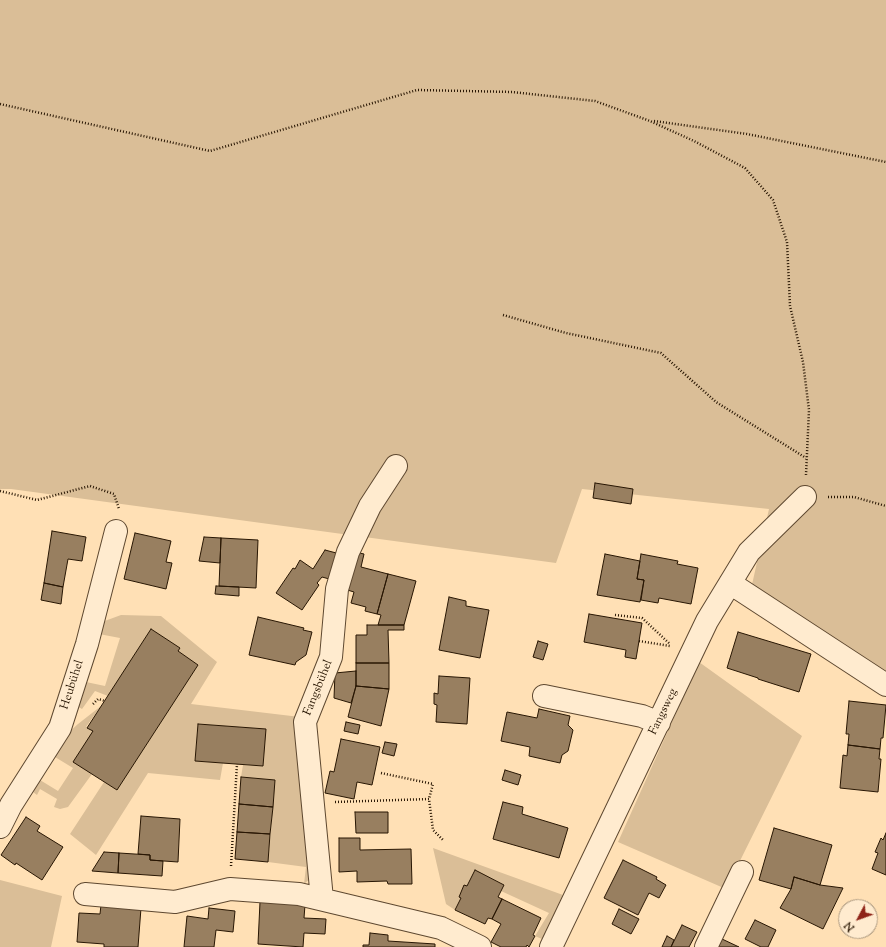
<!DOCTYPE html>
<html>
<head>
<meta charset="utf-8">
<style>
	body { margin:0 }
	#map { position:relative; width:886px; height:947px; overflow:hidden; background:#ffe0b5; font-family:"Sorts Mill Goudy",serif }
	canvas { display:block }
	.north { position:absolute; left:838px; top:899px; width:40px; height:40px; box-sizing:border-box; background:#ffebcf; border:1px solid #a9967d; border-radius:50%; rotate:229deg; font-size:11px; font-weight:700; line-height:16px; text-align:center; color:#281603 }
	.north::after { content:''; display:block; margin:auto; width:14px; height:18px; background:#8f2418; clip-path:polygon(50% 0,100% 100%,50% 72%,0 100%) }
</style>
</head>
<body>
<div id="map">
<canvas width="886" height="947"></canvas>
<div class="north">N</div>
</div>
<script>
const g = document.querySelector('canvas').getContext('2d');
g.lineJoin = 'round';
function fill(path, color) {
  g.fillStyle = color;
  g.fill(path, 'evenodd');
}
function poly(rows) {
  const path = new Path2D();
  for (const r of rows) {
    path.moveTo(r[0], r[1]);
    for (let i = 2; i < r.length; i += 2) path.lineTo(r[i], r[i + 1]);
  }
  return path;
}
function stroke(path, color, width, dash) {
  g.strokeStyle = color;
  g.lineWidth = width;
  g.lineCap = dash ? 'butt' : 'round';
  g.setLineDash(dash || []);
  g.stroke(path);
}
function label(font, color, halo, rows, align = 'center') {
  g.font = font + ' "Sorts Mill Goudy",serif';
  g.lineWidth = 3;
  g.setLineDash([]);
  g.textBaseline = 'middle';
  g.strokeStyle = halo;
  g.fillStyle = color;
  for (const [text, x, y, turn = 0] of rows) {
    g.save();
    g.translate(x, y);
    g.rotate((+turn || 0) * Math.PI / 180);
    g.textAlign = isNaN(turn) ? turn : align;
    if (halo) g.strokeText(text, 0, 0);
    g.fillText(text, 0, 0);
    g.restore();
  }
}
fill(poly([
	[0,0,886,0,886,680,751,589,769,509,582,489,556,563,11,489,0,489],
	[121,615,161,616,217,662,191,704,300,717,313,876,304,884,306,867,268,862,275,780,241,777,243,765,263,766,265,729,198,724,195,761,223,763,220,780,148,773,96,855,70,834,104,782,117,790,198,665,178,651,180,648,151,629,108,696,95,691,82,709,77,706,86,682,105,686,120,638,99,634,102,622],
	[699,662,802,736,726,889,618,842],
	[101,706,86,727,93,731,92,774,68,807,60,809,54,807,57,799,40,789,37,795,33,792,40,780,58,791,73,768,55,757,68,733,78,724],
	[433,848,563,895,542,939,535,936,549,913,501,891,504,885,475,871,455,910,446,904],
	[0,880,62,896,51,947,0,947]
]), '#dabe97');
const building = poly([
	[595,483,633,489,631,504,593,498,595,483],
	[52,531,86,537,82,561,68,559,63,587,44,583,52,531],
	[135,533,171,541,166,562,172,563,166,589,124,579,135,533],
	[204,537,221,538,220,563,199,561,204,537],
	[221,538,258,540,256,588,219,586,221,538],
	[325,550,340,554,333,580,322,577,317,583,319,585,302,610,276,593,293,568,295,569,300,560,313,569,325,550],
	[355,552,364,554,361,567,388,574,377,614,365,611,366,607,351,603,354,592,344,589,355,552],
	[605,554,640,561,637,579,644,580,640,602,597,595,605,554],
	[641,554,678,561,677,564,698,568,691,604,659,598,658,603,641,600,644,580,637,579,641,554],
	[388,574,416,581,404,625,378,625,381,615,377,614,388,574],
	[44,583,63,587,61,604,41,600,44,583],
	[216,586,239,587,239,596,215,594,216,586],
	[449,597,466,601,466,606,489,610,480,658,439,650,449,597],
	[589,614,642,623,636,659,625,657,626,650,584,642,589,614],
	[258,617,304,628,303,630,312,632,306,655,296,662,295,665,249,655,258,617],
	[367,625,404,625,404,630,388,630,389,663,356,663,356,635,367,635,367,625],
	[151,629,180,648,178,651,198,665,117,790,73,762,93,731,87,728,151,629],
	[738,632,811,654,799,692,758,679,758,678,727,668,738,632],
	[538,641,548,644,543,660,533,657,538,641],
	[356,663,389,663,389,689,356,686,356,663],
	[356,671,356,686,351,703,334,698,335,673,356,671],
	[439,676,470,678,467,724,436,722,437,705,434,704,434,693,438,694,439,676],
	[356,686,389,689,381,726,348,717,356,686],
	[849,701,886,705,883,738,881,738,880,749,848,745,849,734,846,734,849,701],
	[539,709,570,716,568,725,573,730,568,751,562,755,560,763,529,756,530,747,501,741,507,712,537,718,539,709],
	[346,722,360,725,358,734,344,731,346,722],
	[198,724,266,729,263,766,195,761,198,724],
	[341,739,380,747,372,785,357,782,354,799,325,793,330,771,334,772,341,739],
	[385,742,397,744,394,756,382,753,385,742],
	[848,745,880,749,879,759,881,759,878,792,840,788,843,755,847,756,848,745],
	[505,770,521,775,518,785,502,780,505,770],
	[241,777,275,780,273,807,239,804,241,777],
	[503,802,523,807,522,814,568,828,559,858,493,839,503,802],
	[239,804,273,807,270,834,237,832,239,804],
	[355,812,388,812,388,833,356,833,355,812],
	[141,816,180,819,178,862,150,860,150,855,138,854,141,816],
	[26,817,40,826,37,831,63,847,42,880,16,863,15,865,1,855,26,817],
	[774,828,832,845,820,885,794,877,791,889,759,880,774,828],
	[237,832,270,834,268,862,235,859,237,832],
	[886,833,886,875,872,869,878,853,875,852,881,838,883,840,886,833],
	[339,838,360,838,360,850,411,849,412,884,388,884,387,881,357,882,357,871,339,872,339,838],
	[104,852,119,853,118,873,92,871,104,852],
	[119,853,150,855,150,860,163,861,162,876,118,873,119,853],
	[623,860,657,877,656,879,666,885,659,898,649,893,638,915,604,898,623,860],
	[475,870,504,885,498,897,502,899,492,919,488,918,485,924,455,910,461,898,459,897,464,885,467,886,475,870],
	[794,877,820,885,843,888,823,929,780,908,791,889,794,877],
	[502,899,541,918,533,935,535,936,529,947,527,945,526,947,501,947,491,942,501,924,492,919,502,899],
	[260,902,305,905,304,918,326,919,325,934,304,933,303,947,258,944,260,902],
	[101,905,141,908,138,947,104,947,104,944,77,942,79,913,100,914,101,905],
	[209,908,235,911,233,932,216,930,214,947,184,947,187,916,208,919,209,908],
	[619,909,639,919,631,934,612,924,619,909],
	[755,920,776,930,768,947,761,947,745,939,755,920],
	[682,925,697,932,689,947,671,947,682,925],
	[370,933,388,935,388,941,435,944,435,947,363,947,363,945,369,945,370,933],
	[667,936,674,940,671,947,662,947,667,936],
	[722,939,739,947,718,947,722,939]
]);
fill(building, '#987f60');
stroke(building, '#281603', 1);
const minor = poly([
	[730,583,886,685],
	[544,696,642,716,659,723],
	[0,827,11,805,60,728,87,644,116,531],
	[85,894,175,902,230,889,299,894,441,928,480,947],
	[322,899,305,722,331,657,337,589,348,552,370,506,396,466],
	[551,947,707,621,749,552,805,497],
	[706,947,742,872]
]);
stroke(minor, '#5e4830', 24);
stroke(poly([
	[0,104,210,151,417,90,512,92,595,101,650,121,694,141,745,168,773,200,787,242,790,306,803,362,809,410,806,475],
	[654,121,747,134,886,162],
	[503,315,566,333,661,353,716,402,806,458],
	[0,491,37,500,90,486,114,494,119,509],
	[828,497,854,497,886,506],
	[615,615,642,618,670,644],
	[639,641,670,646],
	[93,704,98,699,105,701],
	[381,773,433,784,429,799],
	[335,802,429,799,433,830,443,840],
	[231,866,237,764]
]), '#281603', 2.5, [1, 2]);
stroke(minor, '#ffebcf', 22);
label('12px', '#281603', '#ffebcf', [
	["Heubühel",73,685,-72],
	["Fangsbühel",319,688,-68],
	["Fangsweg",664,712,-64]
]);
</script>
</body>
</html>
